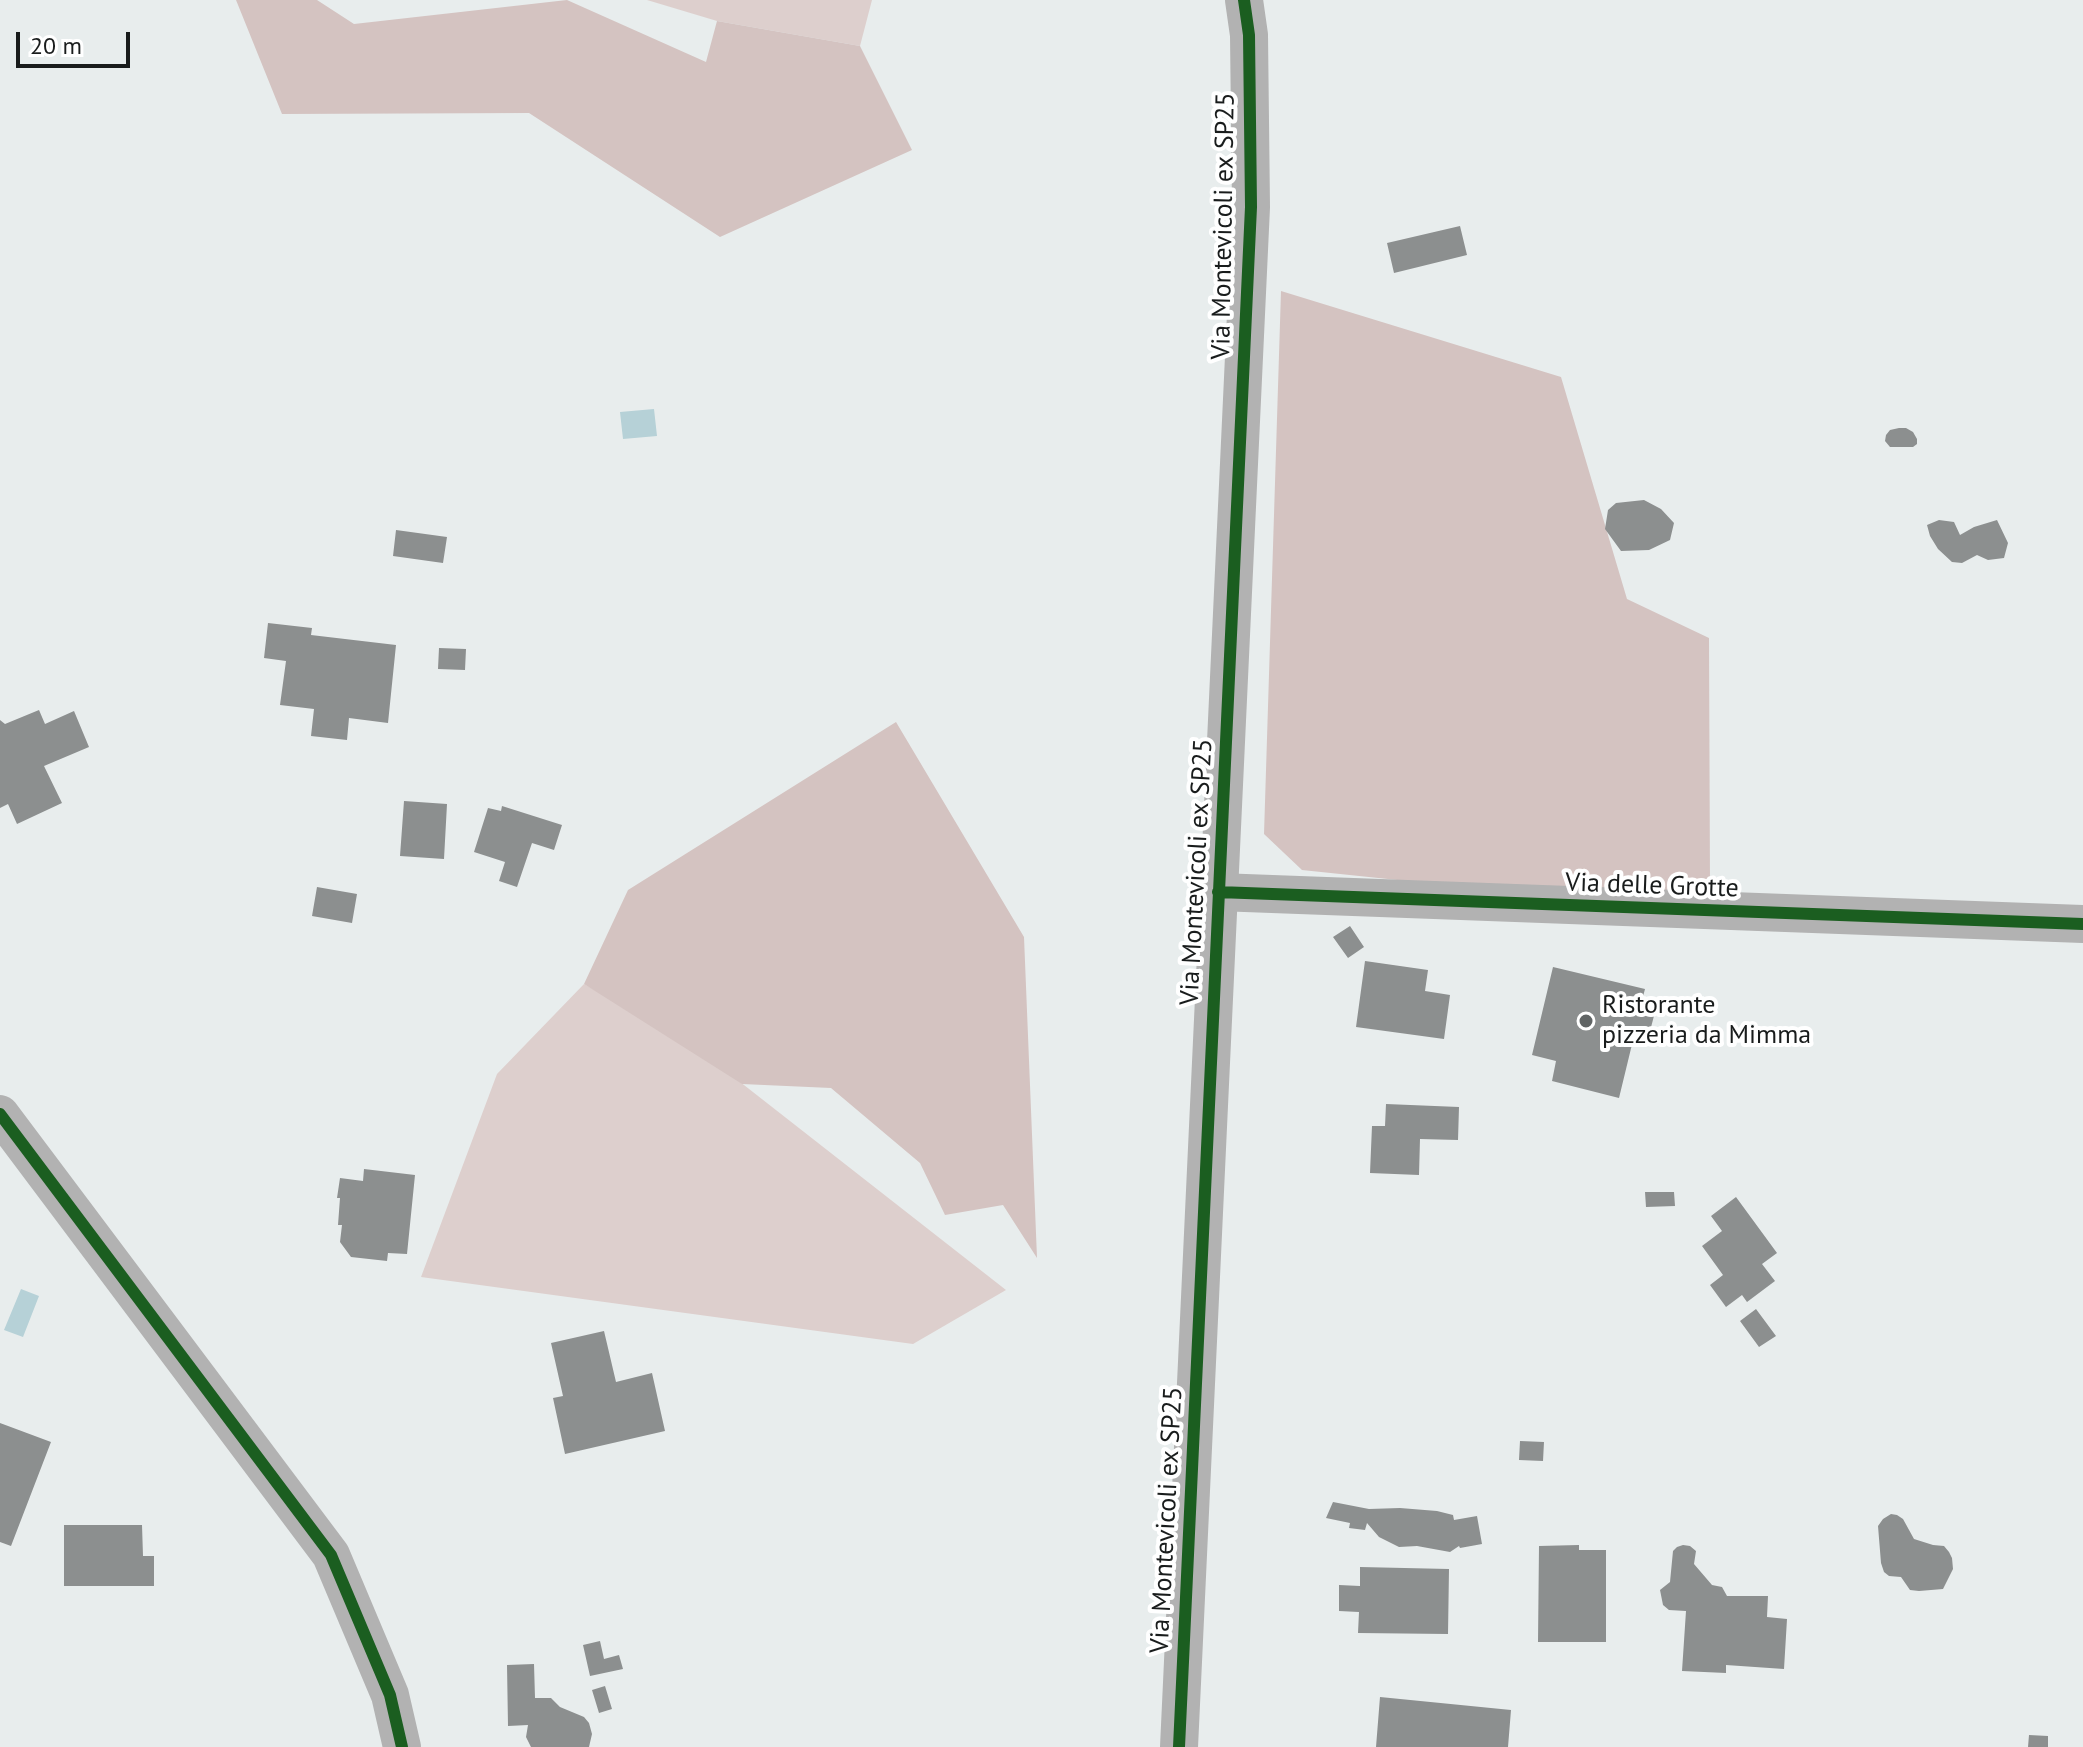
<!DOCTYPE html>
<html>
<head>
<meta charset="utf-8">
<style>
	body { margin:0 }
	#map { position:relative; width:2083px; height:1747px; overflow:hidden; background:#e8eded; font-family:"PT Sans",sans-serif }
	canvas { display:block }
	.scale { position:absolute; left:16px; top:32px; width:114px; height:36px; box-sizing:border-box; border:4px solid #191c1c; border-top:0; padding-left:10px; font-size:24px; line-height:28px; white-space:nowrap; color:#191c1c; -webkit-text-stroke:6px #fff; paint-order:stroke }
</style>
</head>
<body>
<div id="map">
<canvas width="2083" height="1747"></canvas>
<div class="scale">20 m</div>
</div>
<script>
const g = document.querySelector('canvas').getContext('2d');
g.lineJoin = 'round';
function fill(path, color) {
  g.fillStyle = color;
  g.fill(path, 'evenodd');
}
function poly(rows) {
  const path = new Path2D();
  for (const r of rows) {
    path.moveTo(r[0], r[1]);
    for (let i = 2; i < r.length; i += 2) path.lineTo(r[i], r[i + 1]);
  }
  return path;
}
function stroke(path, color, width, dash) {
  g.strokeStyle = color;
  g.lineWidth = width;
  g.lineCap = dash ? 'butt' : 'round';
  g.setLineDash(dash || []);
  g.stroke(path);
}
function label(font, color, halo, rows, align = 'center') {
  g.font = font + ' "PT Sans",sans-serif';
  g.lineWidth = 8;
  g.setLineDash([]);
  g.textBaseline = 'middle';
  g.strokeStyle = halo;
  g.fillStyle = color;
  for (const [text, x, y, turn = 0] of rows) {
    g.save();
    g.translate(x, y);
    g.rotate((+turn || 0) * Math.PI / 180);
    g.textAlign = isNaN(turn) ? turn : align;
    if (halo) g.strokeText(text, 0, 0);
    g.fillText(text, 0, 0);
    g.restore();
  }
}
fill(poly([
	[647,0,872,0,860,46,717,21],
	[584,984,689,1042,1006,1290,913,1344,421,1277,497,1074]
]), '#ddcfcd');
fill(poly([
	[236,0,317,0,354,24,567,0,706,62,717,21,860,46,912,150,720,237,529,113,282,114],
	[1281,291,1561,377,1627,599,1709,638,1710,887,1655,907,1302,870,1264,834],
	[896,722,1024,937,1037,1258,1003,1205,945,1215,920,1163,831,1088,742,1084,584,984,628,890]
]), '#d4c3c1');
fill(poly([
	[654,409,657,436,623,439,620,412],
	[21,1289,39,1296,23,1337,4,1330]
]), '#b6d1d7');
fill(poly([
	[1460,226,1467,255,1394,273,1387,243],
	[1899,428,1906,428,1913,432,1917,439,1917,444,1913,447,1890,447,1885,441,1886,435,1890,430],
	[1644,500,1661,509,1674,523,1670,540,1649,550,1621,551,1605,529,1608,510,1616,503],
	[1939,520,1954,522,1960,535,1974,527,1997,520,2008,543,2004,558,1988,560,1977,555,1962,563,1952,562,1938,549,1930,536,1927,525],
	[396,530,447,537,443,563,393,556],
	[268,623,312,628,311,635,396,645,388,723,349,718,347,740,311,736,314,709,280,705,286,661,264,658],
	[439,648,466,649,465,670,438,669],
	[39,710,45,724,74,711,89,747,44,766,62,803,17,824,8,804,0,808,0,720,5,724],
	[404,801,447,804,444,859,400,856],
	[502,806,562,825,554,850,532,843,517,887,499,881,505,862,474,852,488,808,501,811],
	[317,887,357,894,352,923,312,916],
	[1350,926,1364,947,1348,958,1333,937],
	[1365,961,1428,970,1425,991,1450,995,1444,1039,1356,1027],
	[1553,967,1645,989,1640,1008,1655,1012,1649,1035,1635,1032,1619,1098,1552,1081,1556,1061,1532,1055],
	[1386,1104,1459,1107,1458,1140,1420,1139,1419,1175,1370,1173,1372,1126,1385,1126],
	[364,1169,415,1175,407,1254,388,1253,387,1261,351,1257,340,1242,342,1225,338,1225,340,1198,337,1198,340,1178,363,1181],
	[1645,1192,1674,1192,1675,1206,1646,1207],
	[1736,1197,1777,1253,1762,1264,1775,1281,1747,1302,1742,1295,1726,1307,1710,1285,1723,1275,1702,1246,1722,1231,1711,1216],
	[1756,1309,1776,1336,1759,1347,1740,1321],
	[604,1331,616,1382,652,1373,665,1431,565,1454,553,1398,563,1396,551,1343],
	[0,1423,51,1442,11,1546,0,1542],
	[1520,1441,1544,1442,1543,1461,1519,1460],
	[1333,1502,1369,1509,1400,1508,1437,1511,1453,1515,1454,1520,1477,1516,1482,1544,1460,1548,1459,1546,1450,1552,1417,1546,1399,1547,1379,1537,1367,1523,1365,1530,1349,1528,1350,1523,1326,1518],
	[1891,1514,1897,1515,1903,1519,1914,1539,1933,1545,1944,1546,1949,1552,1952,1558,1953,1569,1943,1589,1919,1591,1910,1590,1901,1577,1889,1576,1884,1572,1881,1563,1878,1526,1883,1519],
	[64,1525,142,1525,143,1556,154,1556,154,1586,64,1586],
	[1579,1545,1579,1550,1606,1550,1606,1642,1538,1642,1539,1546],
	[1683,1545,1690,1546,1696,1551,1694,1564,1712,1585,1722,1587,1727,1596,1768,1596,1767,1617,1787,1619,1784,1669,1726,1665,1726,1673,1682,1671,1686,1611,1669,1610,1663,1605,1660,1590,1670,1582,1673,1551,1677,1547],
	[1360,1567,1449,1569,1448,1634,1358,1633,1359,1612,1339,1611,1339,1585,1360,1586],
	[600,1641,604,1659,619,1655,623,1669,590,1676,583,1645],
	[534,1664,535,1698,551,1698,560,1707,584,1717,589,1723,592,1734,589,1747,531,1747,526,1737,528,1725,508,1726,507,1665],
	[605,1686,612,1709,599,1713,592,1690],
	[1380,1697,1511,1710,1508,1747,1376,1747],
	[2029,1735,2048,1736,2048,1747,2028,1747]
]), '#8c8f8f');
stroke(poly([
	[1218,892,2083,924],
	[0,1114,331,1555,390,1695,402,1747],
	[1179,1747,1251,207,1249,35,1244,0]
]), '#b2b2b2', 38);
stroke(poly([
	[1218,892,2083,924],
	[0,1114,331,1555,390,1695,402,1747],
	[1179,1747,1251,207,1249,35,1244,0]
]), '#1b5e20', 12);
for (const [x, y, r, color] of [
	[1586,1021,8,"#616565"]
]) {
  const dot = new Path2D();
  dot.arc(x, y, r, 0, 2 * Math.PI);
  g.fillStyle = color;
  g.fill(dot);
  stroke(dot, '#fff', 3);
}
label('26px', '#191c1c', '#fff', [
	["Via Montevicoli ex SP25",1224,226,-89],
	["Via Montevicoli ex SP25",1197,872,-87],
	["Via delle Grotte",1652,886,2],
	["Via Montevicoli ex SP25",1167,1520,-87]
]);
label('26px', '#191c1c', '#fff', [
	["Ristorante",1602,1006],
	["pizzeria da Mimma",1602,1036]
], 'left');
</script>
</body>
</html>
